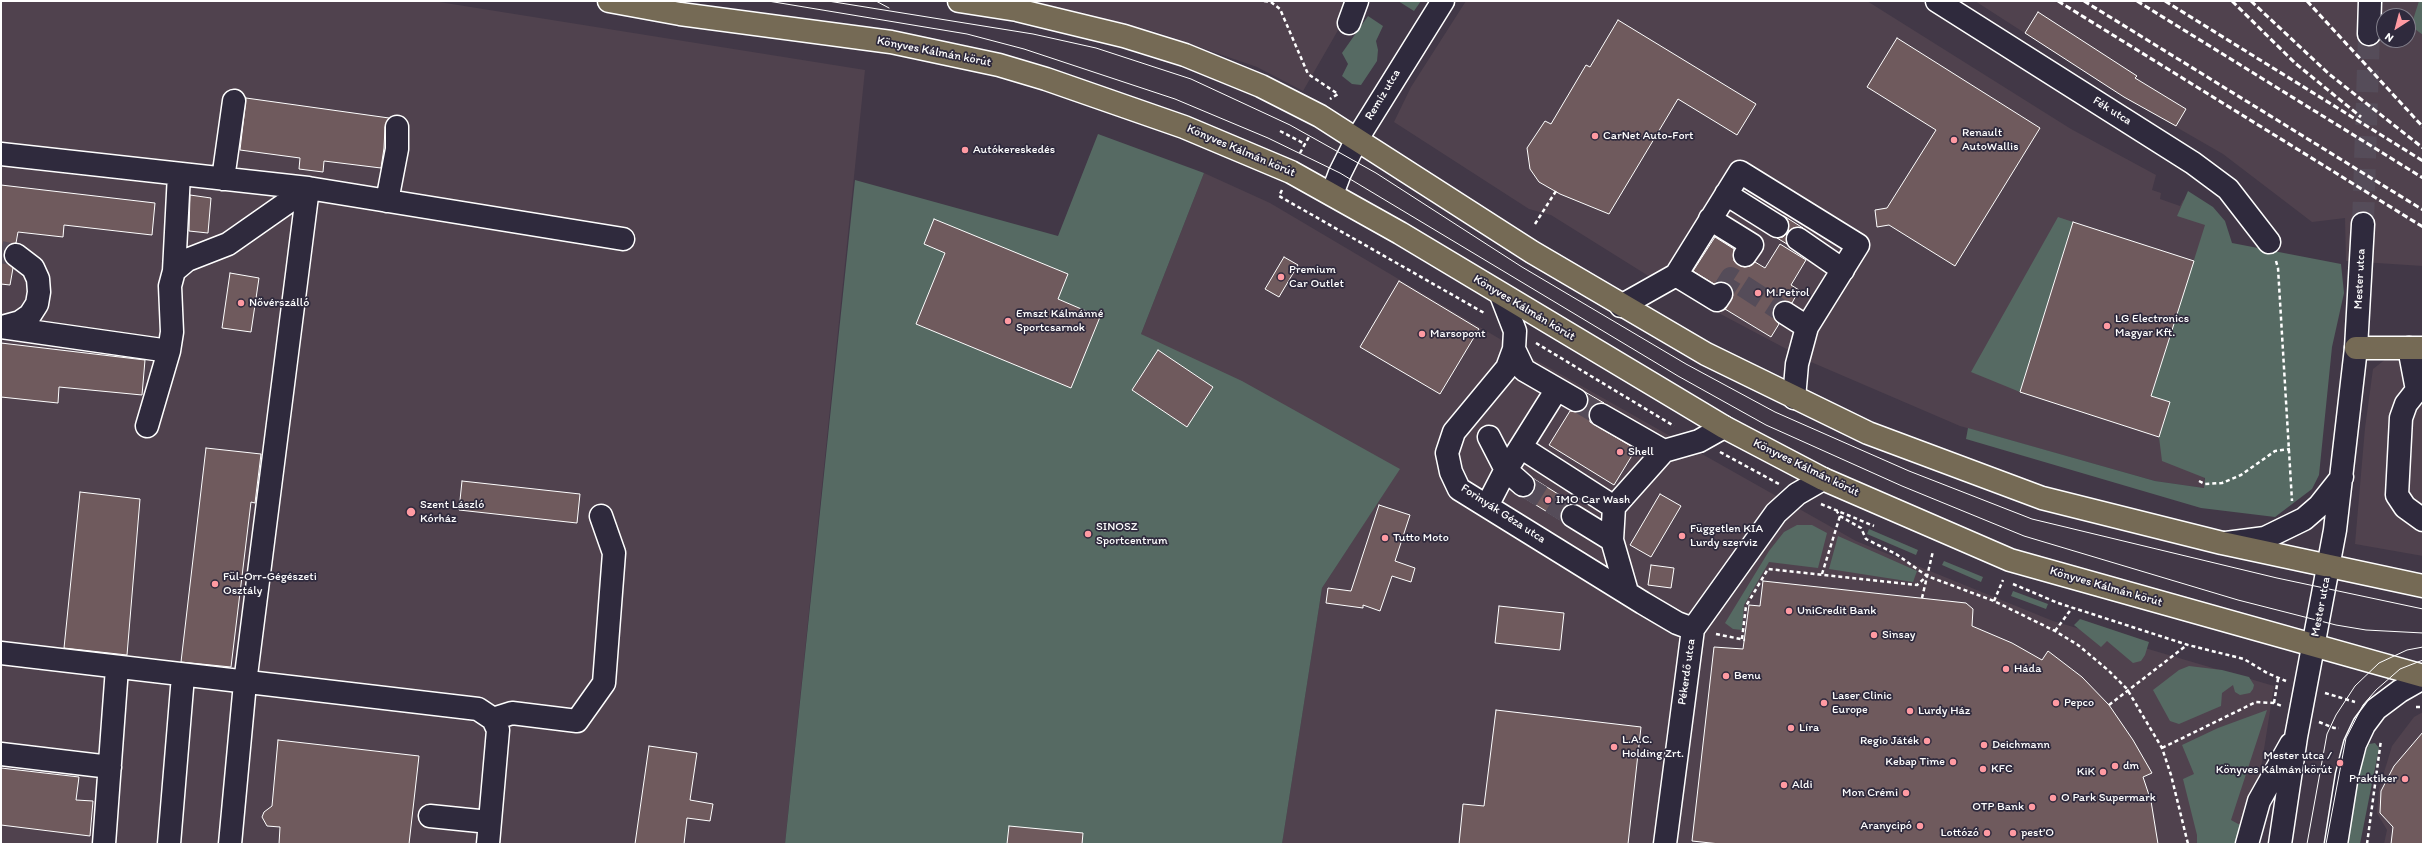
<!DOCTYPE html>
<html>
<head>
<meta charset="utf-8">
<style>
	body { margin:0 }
	#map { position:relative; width:2424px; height:845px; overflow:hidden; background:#423847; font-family:Itim,sans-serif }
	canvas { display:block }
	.frame { position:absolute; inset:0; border:2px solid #fff; pointer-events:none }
	.north { position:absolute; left:2376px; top:8px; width:40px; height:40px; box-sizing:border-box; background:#2f2a3d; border:1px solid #827f8b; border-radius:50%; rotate:216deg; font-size:11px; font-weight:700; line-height:16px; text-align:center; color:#fff }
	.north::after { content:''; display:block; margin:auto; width:14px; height:18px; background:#ff9aa2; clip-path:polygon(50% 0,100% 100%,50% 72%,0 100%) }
</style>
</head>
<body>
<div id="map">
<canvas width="2424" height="845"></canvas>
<div class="frame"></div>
<div class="north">N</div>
</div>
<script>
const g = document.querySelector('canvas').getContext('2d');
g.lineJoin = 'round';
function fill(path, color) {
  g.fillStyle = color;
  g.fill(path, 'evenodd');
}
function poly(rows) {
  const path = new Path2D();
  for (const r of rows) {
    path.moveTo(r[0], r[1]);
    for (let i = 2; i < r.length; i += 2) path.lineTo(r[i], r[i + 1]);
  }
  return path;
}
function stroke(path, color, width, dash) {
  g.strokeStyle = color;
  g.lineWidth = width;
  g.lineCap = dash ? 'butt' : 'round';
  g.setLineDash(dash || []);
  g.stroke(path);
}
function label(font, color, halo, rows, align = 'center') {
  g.font = font + ' Itim,sans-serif';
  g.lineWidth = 3.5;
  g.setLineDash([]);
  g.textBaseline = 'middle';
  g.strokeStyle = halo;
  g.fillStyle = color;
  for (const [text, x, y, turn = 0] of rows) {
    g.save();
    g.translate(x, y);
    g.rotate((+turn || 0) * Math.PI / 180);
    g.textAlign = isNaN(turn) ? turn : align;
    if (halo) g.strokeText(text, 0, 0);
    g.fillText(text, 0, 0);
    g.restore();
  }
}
fill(poly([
	[1,1,433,1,865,70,785,844,1,844],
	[1023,1,1345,1,1341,25,1303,91,1257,67,1153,31],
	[1466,1,1867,1,2071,129,2156,175,2152,190,2161,193,2160,199,2180,206,2183,200,2218,218,2204,488,2155,481,1960,426,1811,362,1647,275,1551,215,1529,209,1394,122,1411,87],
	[1975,1,2423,1,2423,266,2346,261,2345,218,2312,222,2223,154,2124,97],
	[2384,16,2408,16,2408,40,2384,40],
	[1204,173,1270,203,1532,358,1856,541,2053,621,2274,686,2249,844,1282,844,1322,588,1393,479,1141,334],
	[2391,355,2423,360,2423,556,2355,544,2365,428,2373,369],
	[2423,712,2423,844,2384,844,2387,830,2377,813,2379,789,2392,746,2414,717]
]), '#50424e');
fill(poly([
	[1398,1,1421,1,1414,11],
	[2419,1,2423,1,2423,35,2411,26],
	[1368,16,1383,26,1376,41,1378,50,1377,61,1361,85,1352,84,1342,76,1348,64,1342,53],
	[1098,134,1204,173,1141,334,1242,381,1400,469,1322,588,1282,844,785,844,855,180,1058,236],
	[2188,191,2213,207,2225,221,2232,243,2341,264,2344,293,2332,347,2319,475,2312,489,2275,517,2201,508,1966,439,1968,428,2155,481,2204,488,2205,478,2162,461,2159,437,2170,402,2151,396,2205,225,2177,216],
	[2058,217,2073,222,2020,392,1971,372],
	[1797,525,1812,525,1827,533,1818,568,1769,562,1744,605,1742,630,1733,629,1725,623,1769,551,1784,532],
	[1869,529,1918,550,1916,555,1867,534],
	[1838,536,1917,571,1913,582,1829,569],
	[1944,561,1983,577,1981,582,1942,565],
	[2013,591,2048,604,2046,609,2011,596],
	[2080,619,2149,642,2145,655,2141,661,2133,663,2107,641,2101,647,2074,625],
	[2189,666,2222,670,2249,677,2254,685,2253,689,2250,693,2240,695,2235,692,2233,685,2222,693,2221,706,2179,724,2170,721,2153,690,2179,670],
	[2267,710,2231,820,2240,825,2237,844,2197,844,2197,835,2183,779,2194,774,2182,745,2218,728],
	[2375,743,2379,748,2360,844,2347,844,2354,779,2369,744]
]), '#566a63');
const building = poly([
	[2038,12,2137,76,2135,78,2186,109,2176,126,2124,97,2025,33,2038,12],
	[1618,20,1756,104,1737,135,1678,99,1609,214,1560,194,1539,182,1530,169,1527,148,1545,121,1551,124,1586,65,1590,67,1618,20],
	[1897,38,2040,128,1955,266,1889,225,1877,227,1875,210,1887,208,1936,130,1867,87,1897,38],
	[246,98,389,118,385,127,384,148,381,168,324,161,323,172,299,169,300,158,240,150,246,98],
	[1,185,155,203,152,235,64,225,63,237,18,232,16,243,6,247,4,253,5,260,13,268,10,285,1,284,1,185],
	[190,195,211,198,208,233,189,231,190,195],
	[1784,216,1803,228,1793,228,1788,232,1788,221,1784,216],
	[934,219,1068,274,1058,299,1100,317,1071,388,916,324,945,253,924,244,934,219],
	[2073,222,2194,261,2151,396,2170,402,2159,437,2020,392,2073,222],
	[1787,233,1787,244,1777,238,1783,237,1787,233],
	[1715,237,1734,249,1734,261,1744,267,1750,266,1755,262,1765,268,1780,244,1806,260,1791,285,1799,290,1792,303,1780,302,1774,307,1774,318,1779,324,1771,337,1725,309,1733,295,1728,284,1721,282,1714,284,1693,271,1715,237],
	[1284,257,1298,265,1279,297,1265,289,1284,257],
	[230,273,259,278,251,332,222,328,230,273],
	[1399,281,1479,329,1440,394,1360,347,1399,281],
	[1,343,145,360,142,395,59,387,58,403,1,397,1,343],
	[1158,350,1213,387,1187,427,1132,390,1158,350],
	[1585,392,1604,403,1595,404,1590,408,1589,415,1590,422,1636,449,1614,485,1549,445,1570,411,1576,412,1587,407,1588,400,1585,392],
	[206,448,261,454,255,503,251,502,231,667,181,662,206,448],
	[1534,479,1574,504,1563,509,1562,521,1523,497,1533,493,1535,487,1534,479],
	[462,481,580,494,577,523,459,510,462,481],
	[80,492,140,499,127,655,64,648,80,492],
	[1660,494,1681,506,1651,557,1630,545,1660,494],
	[1379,505,1410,515,1395,561,1415,568,1411,582,1392,576,1380,611,1363,605,1363,608,1326,603,1328,588,1351,591,1379,505],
	[1651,565,1674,568,1671,588,1648,585,1651,565],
	[1763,581,1966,603,1973,609,1972,626,2012,643,2042,660,2048,651,2082,677,2109,705,2133,740,2152,773,2143,777,2151,801,2158,844,1720,844,1692,841,1714,647,1743,649,1749,605,1760,606,1763,581],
	[1499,606,1564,613,1560,650,1495,643,1499,606],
	[1496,710,1641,727,1628,844,1459,844,1463,804,1484,806,1496,710],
	[2423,732,2423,844,2391,844,2393,827,2380,813,2381,791,2394,766,2423,732],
	[278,740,419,756,409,844,279,844,280,827,267,826,262,817,264,812,272,806,278,740],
	[649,746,697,753,690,800,713,804,710,821,687,818,684,844,635,844,649,746],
	[1,768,79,777,76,800,93,801,90,836,1,825,1,768],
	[1009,826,1083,833,1082,844,1007,844,1009,826]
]);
fill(building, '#6f5a5d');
stroke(building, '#fff', 1);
stroke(poly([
	[2363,224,2369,34],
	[1,252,16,255],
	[1721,294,1731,278,1785,313],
	[1576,400,1601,415],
	[1523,485,1573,516]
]), '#554c59', 22, [22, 11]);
const minor = poly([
	[1937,1,2193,163,2228,189,2269,242],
	[1349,23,1357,1],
	[2369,34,2370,1],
	[1,154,308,188,623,239],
	[223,179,234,101],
	[1332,194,1340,173,1357,139,1443,1],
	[1726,194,1777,226],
	[387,201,397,149,397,127],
	[1710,219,1752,245,1745,255],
	[1798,239,1843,270],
	[174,271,179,174],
	[1676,275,1740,172,1858,245,1807,327],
	[1501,295,1515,331,1514,349,1507,368,1454,432,1447,453,1451,472,1459,489,1643,603,1677,623,1693,629],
	[1621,306,1676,275,1717,300,1721,294],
	[1785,313,1807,327,1797,364,1794,398],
	[1,327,169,351],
	[2,327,20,322,30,315,37,304,39,292,38,279,33,268,16,255],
	[2409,348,2417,390,2406,404,2401,418,2397,495,2405,507,2423,520],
	[1514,349,1524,370,1576,400],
	[1601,415,1664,451,1699,441,1724,427],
	[147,426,169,351,172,332,170,286,174,271,187,260,228,244,308,188],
	[1489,437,1506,470,1523,485],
	[1522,448,1614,507],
	[1487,506,1503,475,1557,389],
	[1573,516,1612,540],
	[2226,543,2265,538,2304,519,2319,506,2342,477],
	[1627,592,1612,540,1614,507,1664,451],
	[1,653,478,709,493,719,498,730,488,844],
	[493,719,512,713,577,721,604,683,614,553,601,516],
	[1,754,110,767],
	[430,816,489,822],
	[104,844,117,668],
	[169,844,183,676],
	[230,844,245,683,308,188],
	[1665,844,1693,629,1776,513,1797,494,1823,479],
	[2247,844,2259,801,2291,744],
	[2280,844,2296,737,2335,530,2356,348,2363,224],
	[2336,844,2347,775,2355,744,2364,725,2376,709,2400,691,2423,678]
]);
const major = poly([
	[609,1,680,14,891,42,999,65,1046,79,1184,127,1291,172,1400,233,1724,427,1823,479,2010,560,2423,676],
	[959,1,1017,10,1124,36,1185,55,1261,86,1320,116,1532,252,1706,354,1868,433,2042,498,2222,543,2423,586],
	[2356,348,2423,348]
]);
stroke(minor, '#fff', 25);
stroke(major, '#fff', 25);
stroke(poly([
	[1264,1,1271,2,1280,9,1308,74,1338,94,1330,99],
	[1280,131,1305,144],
	[1300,153,1310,135],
	[1282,190,1279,196,1486,314],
	[1535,224,1556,191],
	[2276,261,2278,268,2292,501],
	[1536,343,1674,426],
	[1720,452,1779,484],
	[2199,481,2205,484,2222,483,2241,475,2275,451,2290,449],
	[1821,504,1874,526],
	[1836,510,1840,516,1861,528,1866,539,1896,554,1927,576,1994,601,2055,631,2078,645,2109,671,2127,689,2162,748,2171,775,2188,844],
	[1822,574,1840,516],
	[2013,584,2058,603,2188,645,2244,659,2267,673,2286,681],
	[1922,598,1933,551],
	[1994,601,2003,580],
	[2055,631,2072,608],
	[1716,634,1745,640],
	[1742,639,1746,606,1768,569,1917,585,1927,576],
	[2325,693,2355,702],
	[2274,703,2278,679],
	[2109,705,2187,645],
	[2416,707,2423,707],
	[2319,722,2334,728,2339,728],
	[2162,748,2256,702,2274,703,2282,706],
	[2367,844,2381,740]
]), '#fff', 2.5, [4, 3]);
stroke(minor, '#2f2a3d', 22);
stroke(major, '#756a55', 22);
stroke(poly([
	[768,1,967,34,1024,49,1175,99,1268,138,1340,173,1678,376,1766,425,1902,486,2024,536,2238,600,2336,625,2366,630,2423,633],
	[828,1,1033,34,1096,48,1191,79,1290,125,1376,173,1522,267,1686,364,1775,412,1909,471,2032,519,2277,578,2423,609],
	[876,1,889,8],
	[2307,844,2327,734,2336,715,2355,686,2379,663,2407,650,2423,647],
	[2326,844,2346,738,2363,705,2376,690,2400,669,2423,660]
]), '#fff', 1);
stroke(poly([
	[2058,1,2423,227],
	[2084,1,2423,210],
	[2137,1,2423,178],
	[2165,1,2423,161],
	[2232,1,2295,63,2361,117],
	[2251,1,2329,74,2423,148],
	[2307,1,2423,127]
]), '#fff', 3, [6, 3]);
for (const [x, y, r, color] of [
	[1595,136,4,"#ff9aa2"],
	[1954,140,4,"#ff9aa2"],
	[965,150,4,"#ff9aa2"],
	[1281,277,4,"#ff9aa2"],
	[1758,293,4,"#ff9aa2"],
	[241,303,4,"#ff9aa2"],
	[1008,321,4,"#ff9aa2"],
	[2107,326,4,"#ff9aa2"],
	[1422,334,4,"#ff9aa2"],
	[1620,452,4,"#ff9aa2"],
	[1548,500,4,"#ff9aa2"],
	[411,512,5,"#ff9aa2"],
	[1088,534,4,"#ff9aa2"],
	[1682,536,4,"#ff9aa2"],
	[1385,538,4,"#ff9aa2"],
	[215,584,4,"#ff9aa2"],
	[1789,611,4,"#ff9aa2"],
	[1874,635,4,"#ff9aa2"],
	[2006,669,4,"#ff9aa2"],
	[1726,676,4,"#ff9aa2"],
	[1824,703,4,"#ff9aa2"],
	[2056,703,4,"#ff9aa2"],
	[1910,711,4,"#ff9aa2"],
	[1791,728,4,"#ff9aa2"],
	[1927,741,4,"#ff9aa2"],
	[1984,745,4,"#ff9aa2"],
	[1614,747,4,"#ff9aa2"],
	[1953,762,4,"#ff9aa2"],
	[2340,763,4,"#ff9aa2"],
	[2115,766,4,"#ff9aa2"],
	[1983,769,4,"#ff9aa2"],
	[2103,772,4,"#ff9aa2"],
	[2405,779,4,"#ff9aa2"],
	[1784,785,4,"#ff9aa2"],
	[1906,793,4,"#ff9aa2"],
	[2053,798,4,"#ff9aa2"],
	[2032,807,4,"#ff9aa2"],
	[1920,826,4,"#ff9aa2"],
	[1987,833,4,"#ff9aa2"],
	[2013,833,4,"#ff9aa2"]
]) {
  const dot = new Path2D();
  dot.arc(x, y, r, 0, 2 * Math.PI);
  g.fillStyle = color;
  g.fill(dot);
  stroke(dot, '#2f2a3d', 1.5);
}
label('12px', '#fff', '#2f2a3d', [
	["Könyves Kálmán körút",934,52,11],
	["Remíz utca",1383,95,-59],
	["Fék utca",2112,111,32],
	["Könyves Kálmán körút",1241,151,23],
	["Mester utca",2360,279,-87],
	["Könyves Kálmán körút",1524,308,31],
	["Könyves Kálmán körút",1806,468,26],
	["Forinyák Géza utca",1503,514,33],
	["Könyves Kálmán körút",2106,587,16],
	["Mester utca",2321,607,-79],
	["Pékerdő utca",1687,672,-82]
]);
label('12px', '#fff', '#2f2a3d', [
	["Renault",1962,133],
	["AutoWallis",1962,147],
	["CarNet Auto-Fort",1603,136],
	["Autókereskedés",973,150],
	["Premium",1289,270],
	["Car Outlet",1289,284],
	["M.Petrol",1766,293],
	["Nővérszálló",249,303],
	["Emszt Kálmánné",1016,314],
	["Sportcsarnok",1016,328],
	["LG Electronics",2115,319],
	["Magyar Kft.",2115,333],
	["Marsopont",1430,334],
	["Shell",1628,452],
	["IMO Car Wash",1556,500],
	["Szent László",420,505],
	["Kórház",420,519],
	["SINOSZ",1096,527],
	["Sportcentrum",1096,541],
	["Független KIA",1690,529],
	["Lurdy szerviz",1690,543],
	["Tutto Moto",1393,538],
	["Fül-Orr-Gégészeti",223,577],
	["Osztály",223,591],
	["UniCredit Bank",1797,611],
	["Sinsay",1882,635],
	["Háda",2014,669],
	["Benu",1734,676],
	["Laser Clinic",1832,696],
	["Europe",1832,710],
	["Pepco",2064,703],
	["Lurdy Ház",1918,711],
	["Líra",1799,728],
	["L.A.C.",1622,740],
	["Holding Zrt.",1622,754],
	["Regio Játék",1919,741,"right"],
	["Deichmann",1992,745],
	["Mester utca /",2332,756,"right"],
	["Könyves Kálmán körút",2332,770,"right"],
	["Kebap Time",1945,762,"right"],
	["dm",2123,766],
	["KFC",1991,769],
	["KiK",2095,772,"right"],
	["Praktiker",2397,779,"right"],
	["Aldi",1792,785],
	["Mon Crémi",1898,793,"right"],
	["O Park Supermark",2061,798],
	["OTP Bank",2024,807,"right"],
	["Aranycipó",1912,826,"right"],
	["Lottózó",1979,833,"right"],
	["pest’O",2021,833]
], 'left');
</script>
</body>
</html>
